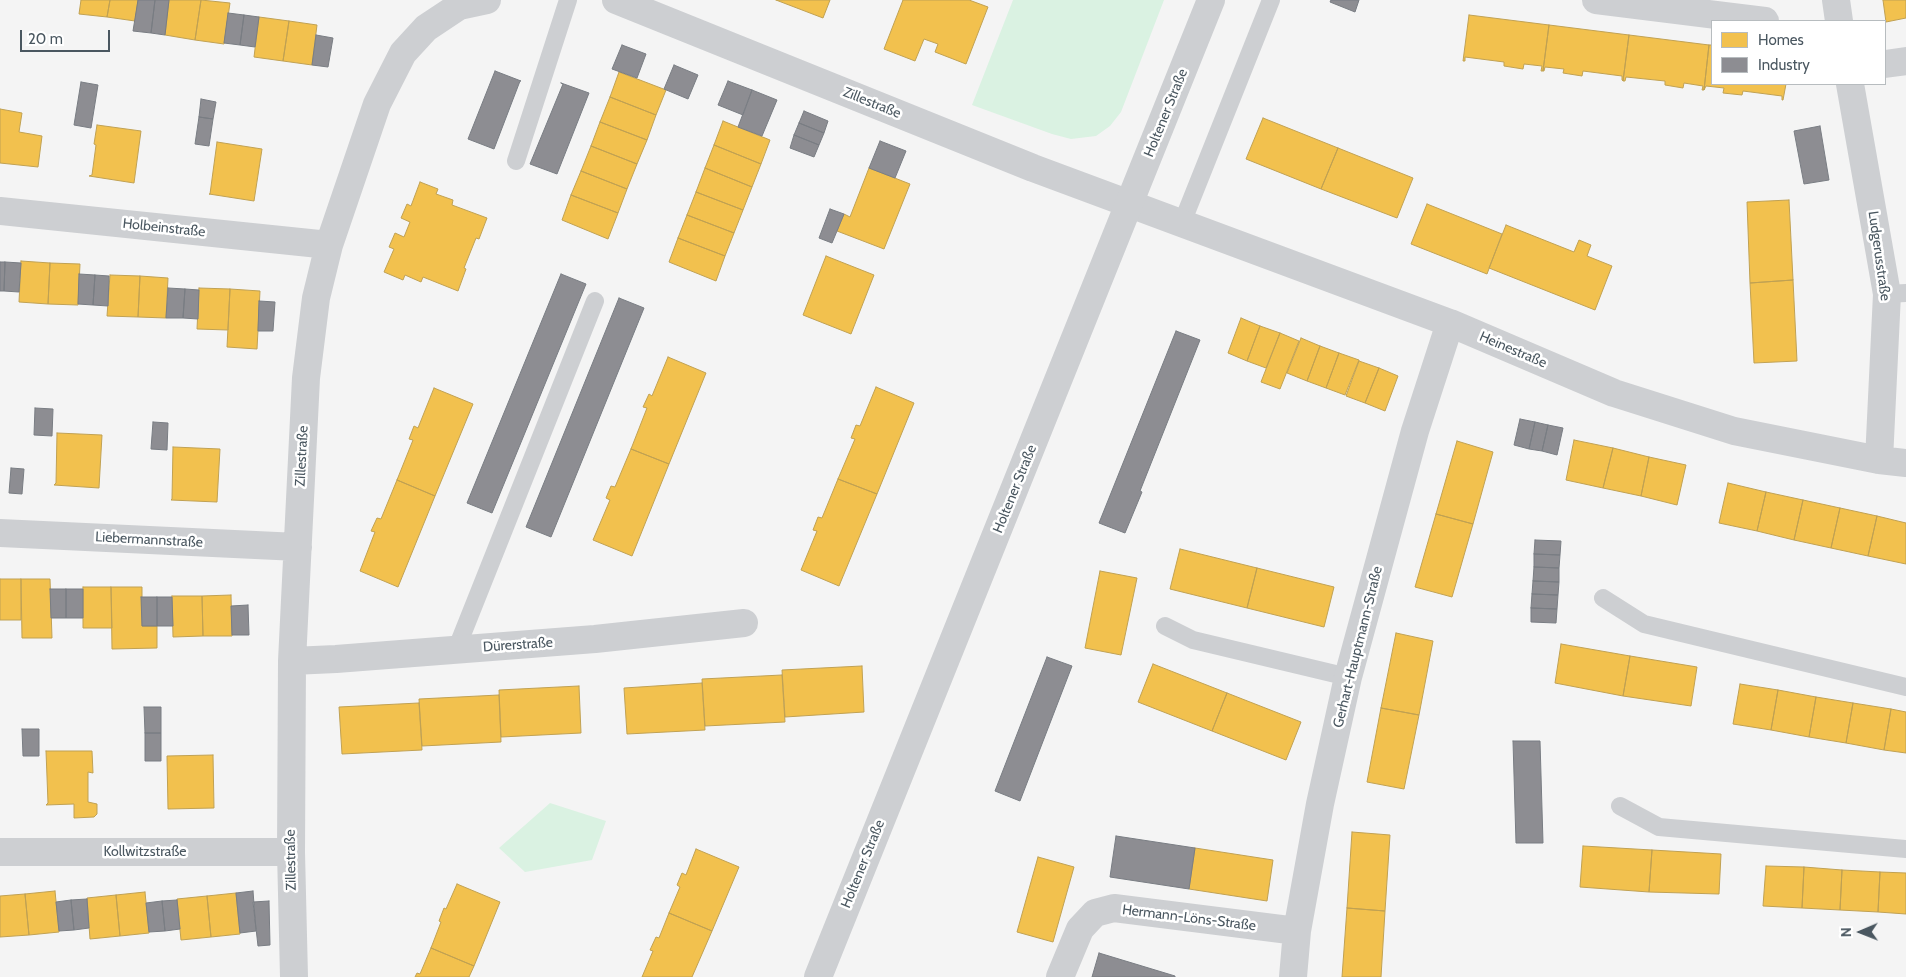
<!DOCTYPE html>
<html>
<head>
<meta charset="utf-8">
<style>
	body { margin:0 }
	#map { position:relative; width:1906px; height:977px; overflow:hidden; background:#f4f4f4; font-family:Cabin,sans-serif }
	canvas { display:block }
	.legend { position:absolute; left:1711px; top:20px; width:175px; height:65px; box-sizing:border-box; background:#fff; border:1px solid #b7bcbf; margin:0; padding:6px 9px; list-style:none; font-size:15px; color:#4a5760 }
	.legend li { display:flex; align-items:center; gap:10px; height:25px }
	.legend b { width:25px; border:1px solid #b7bcbf }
	.north { position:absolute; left:1836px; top:907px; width:50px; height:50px; -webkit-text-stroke:4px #fff; paint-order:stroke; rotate:269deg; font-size:14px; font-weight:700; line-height:20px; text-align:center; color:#4a5760 }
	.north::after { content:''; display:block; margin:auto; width:18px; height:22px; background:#4a5760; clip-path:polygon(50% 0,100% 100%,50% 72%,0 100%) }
	.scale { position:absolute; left:20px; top:30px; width:90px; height:22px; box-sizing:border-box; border:2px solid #4a5760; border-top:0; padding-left:6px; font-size:15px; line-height:18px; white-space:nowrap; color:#4a5760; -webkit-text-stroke:4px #fff; paint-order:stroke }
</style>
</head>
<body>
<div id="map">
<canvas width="1906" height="977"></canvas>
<ul class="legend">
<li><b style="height:14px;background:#f2c14e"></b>Homes</li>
<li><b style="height:14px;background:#8d8d92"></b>Industry</li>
</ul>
<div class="north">N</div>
<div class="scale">20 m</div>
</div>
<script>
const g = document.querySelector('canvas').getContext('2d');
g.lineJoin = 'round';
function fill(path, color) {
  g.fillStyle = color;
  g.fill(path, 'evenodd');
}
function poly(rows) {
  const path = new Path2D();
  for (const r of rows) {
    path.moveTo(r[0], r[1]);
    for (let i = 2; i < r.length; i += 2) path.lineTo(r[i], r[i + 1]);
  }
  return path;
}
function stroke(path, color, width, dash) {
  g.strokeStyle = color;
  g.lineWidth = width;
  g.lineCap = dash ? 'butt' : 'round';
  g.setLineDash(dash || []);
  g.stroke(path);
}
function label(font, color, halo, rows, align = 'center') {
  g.font = font + ' Cabin,sans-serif';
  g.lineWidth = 5;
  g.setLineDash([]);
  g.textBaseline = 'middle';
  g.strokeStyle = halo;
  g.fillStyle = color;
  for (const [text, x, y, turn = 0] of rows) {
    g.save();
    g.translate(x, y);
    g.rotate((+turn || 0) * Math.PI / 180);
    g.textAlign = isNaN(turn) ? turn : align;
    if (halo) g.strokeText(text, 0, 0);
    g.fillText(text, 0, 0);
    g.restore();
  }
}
fill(poly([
	[1013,0,1164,0,1121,112,1110,126,1096,136,1071,139,1052,134,972,105],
	[550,803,606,821,592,860,525,872,499,848]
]), '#daf2e2');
const homes = poly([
	[81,0,110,0,107,17,79,14,81,0],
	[110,0,138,0,135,21,107,17,110,0],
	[169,0,201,0,195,40,165,35,169,0],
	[201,0,230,3,224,44,195,40,201,0],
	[776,0,830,0,823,18,776,0],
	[903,0,969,0,988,7,966,64,935,52,938,44,924,39,915,61,884,49,903,0],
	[1883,0,1906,0,1906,18,1886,22,1883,0],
	[1469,15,1549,25,1543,71,1541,71,1542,66,1524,64,1523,69,1504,66,1504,62,1465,57,1465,61,1463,61,1469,15],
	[259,17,289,21,283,61,254,57,259,17],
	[289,21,317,25,312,65,283,61,289,21],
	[1549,25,1629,35,1623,81,1622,80,1622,76,1583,71,1582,76,1563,73,1564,69,1545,67,1544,71,1543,71,1549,25],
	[1629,35,1709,45,1704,90,1702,90,1703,86,1684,83,1683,88,1665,85,1665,81,1626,77,1625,81,1623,81,1629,35],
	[1709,45,1712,45,1712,84,1786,84,1783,100,1782,100,1782,96,1743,91,1742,95,1723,93,1724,88,1706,86,1704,90,1709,45],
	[619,72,666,90,656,115,610,97,619,72],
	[610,97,656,115,647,140,600,122,610,97],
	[0,109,22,113,19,132,42,136,38,167,0,163,0,109],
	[1263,118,1338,148,1321,189,1246,159,1263,118],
	[723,121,770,140,761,164,714,145,723,121],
	[600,122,647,140,637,164,591,146,600,122],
	[97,125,141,131,134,183,89,176,92,175,96,145,94,144,97,125],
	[217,142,262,149,254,201,209,194,210,194,217,142],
	[714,145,761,164,752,187,705,168,714,145],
	[591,146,637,164,627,189,581,171,591,146],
	[1338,148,1413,178,1397,218,1321,189,1338,148],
	[705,168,752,187,743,210,696,192,705,168],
	[869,168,910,184,884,249,837,231,844,214,850,217,869,168],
	[581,171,627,189,618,213,571,195,581,171],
	[420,182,438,189,436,194,453,200,452,205,487,218,479,239,476,238,464,268,466,269,458,291,423,277,421,282,405,275,403,280,384,272,394,249,389,247,395,233,404,237,410,222,401,218,407,204,411,206,420,182],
	[696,192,743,210,734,233,687,215,696,192],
	[571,195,618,213,608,239,562,220,571,195],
	[1789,200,1793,280,1750,283,1747,202,1789,200],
	[1427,204,1502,234,1487,274,1411,244,1427,204],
	[687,215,734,233,725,256,678,238,687,215],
	[1506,225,1574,252,1579,240,1591,245,1587,256,1612,266,1595,310,1489,268,1506,225],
	[678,238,725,256,716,281,669,262,678,238],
	[826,256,874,275,851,334,803,315,826,256],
	[21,261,50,263,48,304,19,302,21,261],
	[50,263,80,264,78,305,48,304,50,263],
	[110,275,140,276,138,317,107,316,110,275],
	[140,276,168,278,166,318,138,317,140,276],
	[1793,280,1797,361,1754,363,1750,283,1793,280],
	[199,288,230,289,228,330,197,329,199,288],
	[230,289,260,291,257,349,227,347,230,289],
	[1241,318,1260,326,1247,361,1228,353,1241,318],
	[1260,326,1280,333,1266,368,1247,361,1260,326],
	[1280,333,1299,341,1280,389,1261,382,1280,333],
	[1301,338,1320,346,1307,381,1287,373,1301,338],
	[1320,346,1339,353,1326,388,1307,381,1320,346],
	[1339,353,1359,360,1345,395,1326,388,1339,353],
	[668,357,706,373,669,464,631,449,647,408,643,407,649,394,652,396,668,357],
	[1359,361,1379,368,1365,403,1346,396,1359,361],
	[1379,368,1398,376,1385,411,1365,403,1379,368],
	[876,387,914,403,877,494,838,479,855,439,851,438,856,425,860,426,876,387],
	[434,388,473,404,435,496,397,480,413,440,409,439,414,426,418,428,434,388],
	[57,433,102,435,99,488,54,485,56,483,57,433],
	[1574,440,1613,448,1603,488,1566,480,1574,440],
	[1457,441,1493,452,1473,524,1436,514,1457,441],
	[173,447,220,449,217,502,171,500,172,499,173,447],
	[1613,448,1649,457,1641,496,1603,488,1613,448],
	[631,449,669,464,632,556,593,540,610,500,606,498,611,486,615,487,631,449],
	[1649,457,1686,465,1677,505,1641,496,1649,457],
	[838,479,877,494,839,586,801,570,817,531,813,530,818,517,822,518,838,479],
	[397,480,435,496,398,587,360,571,375,532,371,531,377,518,381,519,397,480],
	[1728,483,1766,492,1757,531,1719,523,1728,483],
	[1766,492,1803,500,1794,540,1757,531,1766,492],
	[1803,500,1840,508,1831,548,1794,540,1803,500],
	[1840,508,1877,516,1868,556,1831,548,1840,508],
	[1436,514,1473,524,1452,597,1415,587,1436,514],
	[1877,516,1906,523,1906,564,1868,556,1877,516],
	[1180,549,1257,568,1247,608,1170,589,1180,549],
	[1257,568,1334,587,1324,627,1247,608,1257,568],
	[1100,571,1137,578,1121,655,1085,648,1100,571],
	[0,579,21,579,21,620,0,620,0,579],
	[21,579,50,579,52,638,22,638,21,579],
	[83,587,111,587,112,628,83,628,83,587],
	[111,587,142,587,142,626,157,626,157,648,112,649,111,587],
	[231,595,232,636,203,636,202,596,231,595],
	[172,596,202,596,203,636,173,637,172,596],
	[1396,633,1433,641,1419,715,1381,708,1396,633],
	[1561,644,1630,656,1623,696,1555,683,1561,644],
	[1630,656,1697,667,1691,706,1623,696,1630,656],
	[1153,664,1227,693,1212,731,1138,702,1153,664],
	[862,666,864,712,785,717,782,670,862,666],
	[782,675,785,722,705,726,702,679,782,675],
	[702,683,705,730,627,734,624,688,702,683],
	[1740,684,1778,690,1771,730,1733,724,1740,684],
	[579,686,581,733,501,737,499,690,579,686],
	[1778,690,1816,697,1809,737,1771,730,1778,690],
	[1227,693,1301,722,1286,760,1212,731,1227,693],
	[499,695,501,742,422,746,419,699,499,695],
	[1816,697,1853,703,1846,743,1809,737,1816,697],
	[419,703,422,750,342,754,339,707,419,703],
	[1853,703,1891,709,1884,750,1846,743,1853,703],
	[1381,708,1419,715,1404,789,1367,782,1381,708],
	[1891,709,1906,712,1906,753,1884,750,1891,709],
	[46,751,92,751,93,773,88,772,88,802,97,804,97,814,94,817,74,818,74,804,46,805,48,803,46,751],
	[213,755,214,808,168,809,167,756,213,755],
	[1352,832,1390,835,1385,911,1347,908,1352,832],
	[1583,846,1652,850,1649,892,1580,887,1583,846],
	[1195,848,1273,860,1267,901,1189,889,1195,848],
	[696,849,739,867,712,931,669,913,680,887,677,885,682,873,686,875,696,849],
	[1652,850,1721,854,1719,894,1649,892,1652,850],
	[1038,857,1074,867,1053,942,1017,932,1038,857],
	[1766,866,1804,867,1802,908,1763,906,1766,866],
	[1804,867,1842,870,1840,910,1802,908,1804,867],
	[1842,870,1880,872,1878,912,1840,910,1842,870],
	[1880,872,1906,873,1906,914,1878,912,1880,872],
	[457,884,500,902,474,966,431,948,441,922,439,921,444,908,446,909,457,884],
	[55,891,59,932,29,935,25,894,55,891],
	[145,892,149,933,120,936,116,895,145,892],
	[236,893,240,934,211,937,207,896,236,893],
	[25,894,29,935,0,937,0,896,25,894],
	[116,895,120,936,90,939,87,898,116,895],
	[207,896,211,937,181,940,177,899,207,896],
	[1347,908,1385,911,1381,977,1342,977,1347,908],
	[669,913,712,931,692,977,642,977,653,951,650,950,656,937,659,938,669,913],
	[431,948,474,966,469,977,415,977,417,973,420,974,431,948]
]);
fill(homes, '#f2c14e');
stroke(homes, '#c0a153', 1);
const industry = poly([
	[138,0,155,0,151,33,133,31,138,0],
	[155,0,169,0,165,35,151,33,155,0],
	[1331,0,1359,0,1355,12,1330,2,1331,0],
	[228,13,244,15,240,45,224,43,228,13],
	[244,15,259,17,255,47,240,45,244,15],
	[316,35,333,38,328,67,312,65,316,35],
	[622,45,646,54,637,78,612,69,622,45],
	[674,65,698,75,688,99,664,89,674,65],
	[495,71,521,81,520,81,494,149,468,139,495,71],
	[728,81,752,90,743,115,718,105,728,81],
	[81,82,98,85,91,128,74,125,81,82],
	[561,83,589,93,557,174,530,164,563,84,561,83],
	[752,90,777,100,762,136,738,127,752,90],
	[201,99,216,102,213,119,199,117,201,99],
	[804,111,828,121,824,133,799,123,804,111],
	[199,117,213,119,209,146,195,144,199,117],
	[799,123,824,133,819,145,794,135,799,123],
	[1820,126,1829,180,1804,184,1794,131,1820,126],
	[794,135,819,145,814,157,790,148,794,135],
	[880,141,906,151,895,178,869,168,880,141],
	[830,209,844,214,832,243,819,238,830,209],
	[0,262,5,262,4,291,0,291,0,262],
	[5,262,21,263,19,292,4,291,5,262],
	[79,274,95,275,93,305,78,304,79,274],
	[561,274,586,284,492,513,467,503,561,274],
	[95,275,109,276,108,306,93,305,95,275],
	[168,288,185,289,183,318,166,318,168,288],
	[185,289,199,290,198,319,183,318,185,289],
	[619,298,644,308,551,537,526,527,619,298],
	[259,301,275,302,273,331,258,331,259,301],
	[1176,331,1200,340,1140,491,1142,492,1125,533,1099,523,1176,331],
	[35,408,53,409,52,436,34,435,35,408],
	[1520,419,1535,422,1529,449,1514,445,1520,419],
	[153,422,168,423,167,450,151,449,153,422],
	[1535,422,1548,425,1542,451,1529,449,1535,422],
	[1548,425,1563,428,1557,455,1542,451,1548,425],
	[11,468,24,469,22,494,9,493,11,468],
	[1535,540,1561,541,1560,555,1534,554,1535,540],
	[1534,554,1560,555,1559,568,1534,567,1534,554],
	[1534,567,1559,568,1559,582,1533,581,1534,567],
	[1533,581,1559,582,1558,595,1532,594,1533,581],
	[50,589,66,589,66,618,51,618,50,589],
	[66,589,83,589,83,618,66,618,66,589],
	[1532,594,1558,595,1557,609,1531,608,1532,594],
	[141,597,157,597,157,626,142,626,141,597],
	[157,597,172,597,173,626,157,626,157,597],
	[248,605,249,635,232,635,231,606,248,605],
	[1531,608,1557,609,1556,623,1531,622,1531,608],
	[1047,657,1072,666,1020,801,995,791,1047,657],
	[144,707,161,707,161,733,145,733,144,707],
	[22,729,39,729,39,756,23,756,22,729],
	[145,733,161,733,161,761,145,761,145,733],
	[1513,741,1540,741,1543,843,1516,843,1513,741],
	[1116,836,1195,848,1189,889,1110,877,1116,836],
	[253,891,256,931,240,933,236,893,253,891],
	[87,899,89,928,74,930,71,900,87,899],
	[71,900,74,930,59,931,56,902,71,900],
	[177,900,180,929,165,931,162,901,177,900],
	[162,901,165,931,149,932,146,903,162,901],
	[269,901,270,945,258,946,253,902,269,901],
	[1099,953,1175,976,1175,977,1092,977,1099,953]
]);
fill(industry, '#8d8d92');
stroke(industry, '#797d83', 1);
stroke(poly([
	[516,161,568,0],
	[1182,223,1271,0],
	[1887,294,1906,293],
	[1603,598,1644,624,1906,687],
	[1165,626,1193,640,1348,677],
	[456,650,595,301],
	[1620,806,1659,827,1906,849]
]), '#cdcfd2', 18);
stroke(poly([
	[616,0,1033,168,1450,323,1614,393,1734,431,1879,460,1906,463],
	[1596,0,1765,21],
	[1836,0,1839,21],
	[1885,64,1906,61],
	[1850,84,1887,294,1879,460],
	[0,211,329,245],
	[0,533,298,547],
	[292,661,336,659,595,639,744,623],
	[0,852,291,852],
	[294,977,291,852,292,661,306,378,316,298,329,245,377,104,403,53,426,28,459,6,487,0],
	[1060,977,1080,929,1095,913,1114,908,1297,931],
	[1293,977,1297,931,1320,804,1348,677,1415,431,1450,323]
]), '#cdcfd2', 28);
stroke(poly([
	[818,977,1211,0]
]), '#cdcfd2', 28);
label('14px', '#4a5760', '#fff', [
	["Zillestraße",872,103,22],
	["Holtener Straße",1166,113,-68],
	["Holbeinstraße",164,228,6],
	["Ludgerusstraße",1879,256,82],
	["Heinestraße",1513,350,23],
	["Zillestraße",302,456,-87],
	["Holtener Straße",1015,489,-68],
	["Liebermannstraße",149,540,3],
	["Dürerstraße",518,645,-4],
	["Gerhart-Hauptmann-Straße",1358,647,-76],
	["Kollwitzstraße",145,852],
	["Zillestraße",291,860,-91],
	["Holtener Straße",863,864,-68],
	["Hermann-Löns-Straße",1189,918,7]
]);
</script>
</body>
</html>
